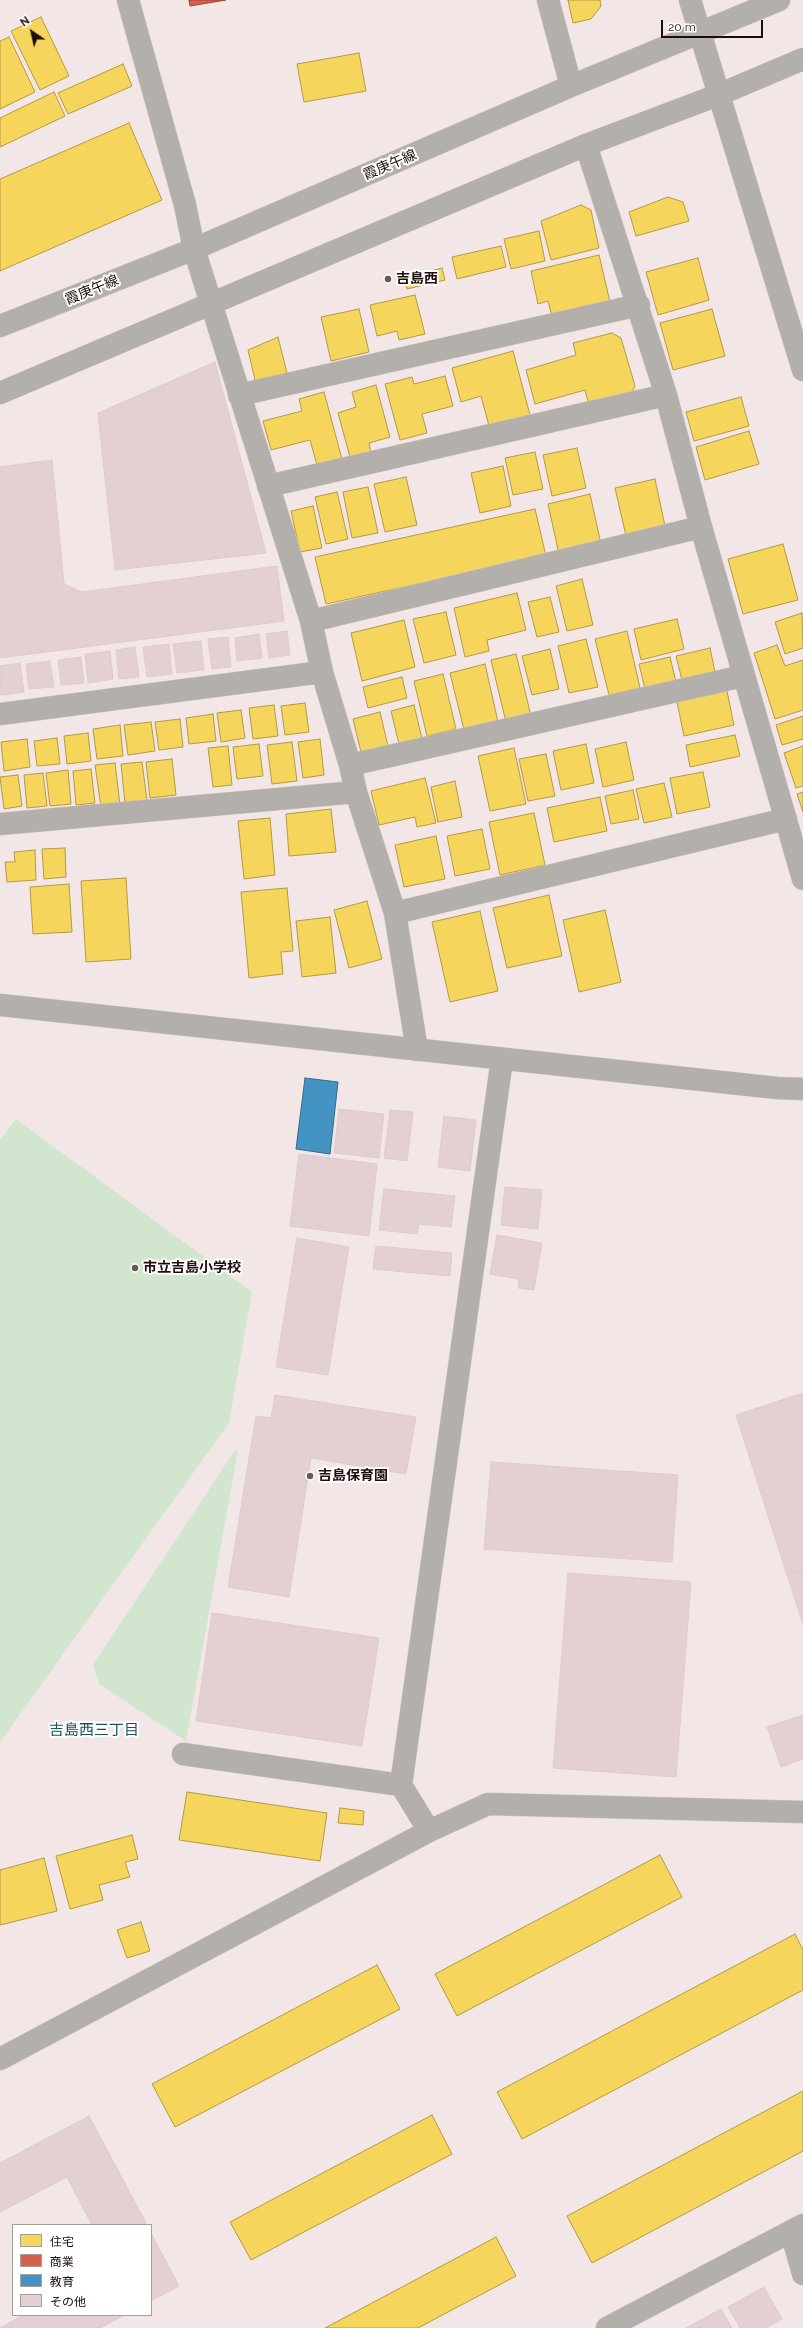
<!DOCTYPE html>
<html>
<head>
<meta charset="utf-8">
<style>
	body { margin:0 }
	#map { position:relative; width:803px; height:2328px; overflow:hidden; background:#f2e7e6; font-family:Raleway,"Noto Sans JP",sans-serif }
	canvas { display:block }
	.legend { position:absolute; left:12px; top:2224px; width:140px; height:92px; box-sizing:border-box; background:#fff; border:1px solid #a59e9d; margin:0; padding:5px 7px; list-style:none; font-size:12px; color:#1d0c0a }
	.legend li { display:flex; align-items:center; gap:8px; height:20px }
	.legend b { width:20px; border:1px solid #a59e9d }
	.north { position:absolute; left:12px; top:12px; width:40px; height:40px; -webkit-text-stroke:3px #fff; paint-order:stroke; rotate:326deg; font-size:11px; font-weight:700; line-height:16px; text-align:center; color:#1d0c0a }
	.north::after { content:''; display:block; margin:auto; width:14px; height:18px; background:#1d0c0a; clip-path:polygon(50% 0,100% 100%,50% 72%,0 100%) }
	.scale { position:absolute; left:661px; top:20px; width:102px; height:18px; box-sizing:border-box; border:2px solid #1d0c0a; border-top:0; padding-left:5px; font-size:12px; line-height:14px; white-space:nowrap; color:#1d0c0a; -webkit-text-stroke:3px #fff; paint-order:stroke }
</style>
</head>
<body>
<div id="map">
<canvas width="803" height="2328"></canvas>
<ul class="legend">
<li><b style="height:11px;background:#f6d55c"></b>住宅</li>
<li><b style="height:11px;background:#d6604d"></b>商業</li>
<li><b style="height:11px;background:#4393c3"></b>教育</li>
<li><b style="height:11px;background:#e4d0d2"></b>その他</li>
</ul>
<div class="north">N</div>
<div class="scale">20 m</div>
</div>
<script>
const g = document.querySelector('canvas').getContext('2d');
g.lineJoin = 'round';
function fill(path, color) {
  g.fillStyle = color;
  g.fill(path, 'evenodd');
}
function poly(rows) {
  const path = new Path2D();
  for (const r of rows) {
    path.moveTo(r[0], r[1]);
    for (let i = 2; i < r.length; i += 2) path.lineTo(r[i], r[i + 1]);
  }
  return path;
}
function stroke(path, color, width, dash) {
  g.strokeStyle = color;
  g.lineWidth = width;
  g.lineCap = dash ? 'butt' : 'round';
  g.setLineDash(dash || []);
  g.stroke(path);
}
function label(font, color, halo, rows, align = 'center') {
  g.font = font + ' Raleway,"Noto Sans JP",sans-serif';
  g.lineWidth = 4;
  g.setLineDash([]);
  g.textBaseline = 'middle';
  g.strokeStyle = halo;
  g.fillStyle = color;
  for (const [text, x, y, turn = 0] of rows) {
    g.save();
    g.translate(x, y);
    g.rotate((+turn || 0) * Math.PI / 180);
    g.textAlign = isNaN(turn) ? turn : align;
    if (halo) g.strokeText(text, 0, 0);
    g.fillText(text, 0, 0);
    g.restore();
  }
}
fill(poly([
	[16,1119,252,1292,229,1423,0,1742,0,1140],
	[235,1450,238,1450,186,1741,99,1684,93,1665]
]), '#d2e5cf');
const homes = poly([
	[568,0,600,0,601,6,591,19,573,23,568,0],
	[41,17,69,76,40,90,11,31,41,17],
	[9,37,35,92,0,109,0,41,9,37],
	[359,53,366,91,304,102,297,64,359,53],
	[123,64,132,86,68,114,58,93,123,64],
	[54,92,65,116,0,147,0,118,54,92],
	[129,123,162,200,0,271,0,179,129,123],
	[668,197,683,202,689,221,636,236,629,212,668,197],
	[581,205,591,210,599,248,551,260,541,221,581,205],
	[539,231,545,261,511,269,504,239,539,231],
	[501,246,506,267,457,279,452,257,501,246],
	[599,255,610,302,552,316,548,301,538,304,531,271,599,255],
	[698,258,709,300,658,315,646,272,698,258],
	[442,268,445,280,407,289,404,278,442,268],
	[415,295,425,334,399,340,397,331,377,336,370,305,415,295],
	[359,309,369,352,331,361,321,317,359,309],
	[712,309,725,356,673,370,660,323,712,309],
	[612,333,621,338,635,386,631,394,589,405,585,390,535,404,526,370,576,355,573,343,612,333],
	[278,337,288,377,256,384,248,350,278,337],
	[513,351,530,415,489,426,481,396,461,402,452,368,513,351],
	[445,376,453,406,422,414,427,433,400,440,385,384,412,377,414,384,445,376],
	[376,385,390,437,369,443,371,452,350,457,338,413,356,407,352,392,376,385],
	[324,392,342,459,317,465,310,440,271,450,263,421,302,411,299,399,324,392],
	[741,397,749,426,694,441,686,412,741,397],
	[749,431,759,464,705,480,696,447,749,431],
	[577,448,586,488,552,496,543,455,577,448],
	[535,452,543,489,513,495,505,458,535,452],
	[503,466,511,506,480,513,471,473,503,466],
	[406,477,417,525,385,532,374,484,406,477],
	[655,479,665,526,626,536,615,488,655,479],
	[368,487,378,533,352,538,343,492,368,487],
	[337,492,348,539,326,544,315,497,337,492],
	[590,494,601,544,559,554,548,504,590,494],
	[313,506,322,548,300,552,291,511,313,506],
	[535,509,546,556,326,604,315,557,535,509],
	[783,544,798,600,743,614,728,559,783,544],
	[582,579,593,625,567,631,556,586,582,579],
	[517,593,526,630,487,640,489,651,465,657,454,608,517,593],
	[550,597,559,632,537,637,528,602,550,597],
	[446,612,456,655,424,663,413,619,446,612],
	[802,613,803,648,785,654,775,622,802,613],
	[677,619,684,649,641,660,634,629,677,619],
	[404,620,415,667,362,681,351,633,404,620],
	[627,631,640,688,609,695,595,639,627,631],
	[586,639,598,687,569,693,558,646,586,639],
	[777,645,785,666,803,660,803,710,775,719,754,653,777,645],
	[710,648,715,672,682,680,676,656,710,648],
	[550,649,559,689,532,695,522,656,550,649],
	[516,654,531,716,506,722,491,660,516,654],
	[670,657,676,682,645,689,639,664,670,657],
	[485,664,498,722,464,730,450,673,485,664],
	[443,674,456,729,427,736,414,681,443,674],
	[402,677,407,698,368,708,363,687,402,677],
	[727,691,734,725,684,736,677,702,727,691],
	[305,703,309,732,285,735,281,706,305,703],
	[274,705,278,736,253,739,249,708,274,705],
	[414,705,422,739,399,744,391,711,414,705],
	[241,710,245,738,221,742,217,713,241,710],
	[380,712,388,746,361,752,353,719,380,712],
	[213,714,216,741,189,744,186,718,213,714],
	[803,716,803,739,782,745,776,725,803,716],
	[180,719,183,747,159,750,155,722,180,719],
	[151,722,155,751,128,755,124,725,151,722],
	[120,725,123,756,97,759,93,729,120,725],
	[88,733,91,761,67,764,64,736,88,733],
	[735,735,740,756,690,767,686,745,735,735],
	[57,738,60,764,37,766,34,741,57,738],
	[27,739,30,767,4,771,1,742,27,739],
	[320,739,324,775,303,778,298,742,320,739],
	[292,742,297,781,272,784,267,745,292,742],
	[626,742,634,780,603,787,595,749,626,742],
	[259,744,263,776,237,779,233,747,259,744],
	[586,744,594,783,561,790,553,751,586,744],
	[228,746,232,785,213,787,208,748,228,746],
	[803,746,803,786,796,788,784,753,803,746],
	[514,748,526,804,490,811,478,756,514,748],
	[546,754,555,796,528,801,519,759,546,754],
	[172,759,176,795,150,798,146,762,172,759],
	[142,762,147,800,125,803,121,764,142,762],
	[115,763,120,805,101,807,95,765,115,763],
	[91,769,95,803,76,805,73,771,91,769],
	[68,770,71,804,50,806,46,773,68,770],
	[703,772,710,807,677,814,670,778,703,772],
	[43,773,47,806,27,808,24,775,43,773],
	[18,775,22,806,4,809,0,777,18,775],
	[425,778,436,823,417,827,415,817,379,825,371,791,425,778],
	[455,781,462,817,438,822,431,787,455,781],
	[664,783,672,817,644,823,636,789,664,783],
	[633,790,639,819,611,824,605,796,633,790],
	[803,792,803,812,797,794,803,792],
	[600,797,607,831,554,842,547,808,600,797],
	[331,809,336,852,289,856,286,814,331,809],
	[534,813,545,865,500,875,489,822,534,813],
	[270,818,275,875,244,879,238,821,270,818],
	[482,829,490,869,455,876,447,836,482,829],
	[436,836,445,879,404,887,395,845,436,836],
	[65,848,66,877,44,879,42,849,65,848],
	[35,850,36,880,7,882,5,862,15,862,14,852,35,850],
	[126,878,131,959,86,962,81,881,126,878],
	[69,884,72,932,33,934,30,887,69,884],
	[287,888,293,951,281,952,283,974,249,978,241,892,287,888],
	[549,895,562,956,507,968,493,908,549,895],
	[367,901,382,959,349,968,334,910,367,901],
	[605,910,621,982,579,992,563,920,605,910],
	[480,911,498,991,450,1002,432,922,480,911],
	[330,917,336,973,302,977,296,921,330,917],
	[187,1792,327,1813,320,1861,179,1840,187,1792],
	[340,1808,364,1811,363,1825,338,1823,340,1808],
	[132,1835,138,1859,125,1862,130,1877,99,1885,103,1900,70,1909,56,1856,132,1835],
	[660,1855,682,1897,457,2016,435,1974,660,1855],
	[44,1858,57,1911,0,1925,0,1870,44,1858],
	[141,1922,150,1951,127,1958,117,1930,141,1922],
	[795,1934,803,1950,803,1990,522,2139,497,2092,795,1934],
	[377,1965,400,2009,175,2127,152,2084,377,1965],
	[803,2091,803,2151,592,2263,567,2216,803,2091],
	[432,2115,452,2154,251,2260,230,2222,432,2115],
	[496,2237,516,2276,418,2328,325,2328,496,2237]
]);
fill(homes, '#f6d55c');
stroke(homes, '#b59943', 1);
const shops = poly([
	[189,0,226,0,190,6,189,0]
]);
fill(shops, '#d6604d');
stroke(shops, '#9e4739', 1);
const schools = poly([
	[305,1078,338,1082,330,1154,296,1149,305,1078]
]);
fill(schools, '#4393c3');
stroke(schools, '#386a8c', 1);
const building = poly([
	[215,362,266,553,115,570,98,413,215,362],
	[52,460,64,584,82,592,277,566,284,621,0,658,0,467,52,460],
	[287,631,290,655,269,658,266,634,287,631],
	[259,634,262,658,237,661,235,638,259,634],
	[228,637,231,667,212,669,208,639,228,637],
	[201,641,204,670,177,673,173,644,201,641],
	[169,644,172,674,147,677,143,647,169,644],
	[135,647,139,677,119,679,116,650,135,647],
	[110,651,113,679,88,683,85,654,110,651],
	[81,657,84,683,61,685,58,660,81,657],
	[50,661,54,687,29,689,26,664,50,661],
	[20,663,24,692,1,695,0,666,20,663],
	[339,1109,384,1114,379,1158,334,1153,339,1109],
	[390,1110,413,1112,407,1161,384,1158,390,1110],
	[444,1116,476,1120,470,1171,438,1167,444,1116],
	[299,1154,377,1164,369,1236,290,1226,299,1154],
	[505,1187,542,1190,538,1229,501,1225,505,1187],
	[384,1189,455,1196,451,1227,419,1224,417,1234,379,1230,384,1189],
	[497,1235,542,1243,534,1290,518,1288,519,1279,490,1274,497,1235],
	[297,1238,349,1247,328,1375,276,1367,297,1238],
	[376,1246,452,1253,450,1276,373,1269,376,1246],
	[803,1393,803,1570,787,1575,736,1415,803,1393],
	[275,1395,416,1417,406,1474,311,1458,289,1597,228,1587,256,1416,271,1418,275,1395],
	[491,1462,678,1475,672,1562,484,1549,491,1462],
	[803,1570,803,1624,787,1575,803,1570],
	[568,1573,691,1582,676,1777,553,1768,568,1573],
	[212,1613,379,1638,362,1746,196,1721,212,1613],
	[803,1715,803,1759,781,1767,767,1727,803,1715],
	[89,2116,147,2225,92,2225,67,2177,0,2212,0,2163,89,2116],
	[151,2233,179,2286,151,2301,151,2233],
	[764,2287,782,2319,765,2328,740,2328,728,2307,764,2287],
	[721,2309,732,2328,686,2328,721,2309],
	[23,2315,125,2315,100,2328,0,2328,23,2315]
]);
fill(building, '#e4d0d2');
stroke(building, '#dacccc', 1);
const minor = poly([
	[128,0,185,205,194,249,311,621,322,672,350,765,356,792,395,913,417,1050],
	[548,0,571,86],
	[690,0,803,370],
	[586,145,666,395,701,527,803,879],
	[0,326,194,249,571,86,779,0],
	[0,393,586,145,718,95,803,59],
	[239,395,639,305],
	[268,486,666,395],
	[311,621,701,527],
	[0,714,322,672],
	[350,765,743,676],
	[0,824,356,792],
	[395,913,786,819],
	[0,1005,777,1088,803,1089],
	[183,1754,401,1785],
	[429,1831,401,1785,502,1059],
	[0,2059,429,1831,488,1804,803,1812],
	[791,2231,803,2274],
	[607,2328,803,2225]
]);
stroke(minor, '#cfc5c4', 23);
stroke(minor, '#b3afaa', 22);
for (const [x, y, r, color] of [
	[388,279,4,"#685957"],
	[135,1268,4,"#685957"],
	[310,1476,4,"#685957"]
]) {
  const dot = new Path2D();
  dot.arc(x, y, r, 0, 2 * Math.PI);
  g.fillStyle = color;
  g.fill(dot);
  stroke(dot, '#fff', 1.5);
}
label('14px', '#1d0c0a', '#fff', [
	["霞庚午線",390,165,-23],
	["霞庚午線",92,290,-22]
]);
label('bold 14px', '#1d0c0a', '#fff', [
	["吉島西",396,279],
	["市立吉島小学校",143,1268],
	["吉島保育園",318,1476]
], 'left');
label('15px', '#19545c', '#fff', [
	["吉島西三丁目",94,1730]
]);
</script>
</body>
</html>
